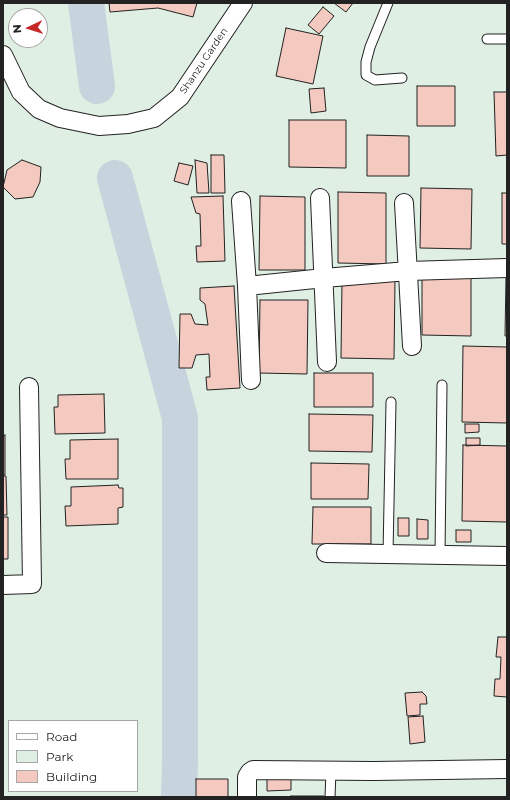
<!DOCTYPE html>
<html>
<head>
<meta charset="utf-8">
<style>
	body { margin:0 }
	#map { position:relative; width:510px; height:800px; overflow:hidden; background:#fff; font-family:Montserrat,sans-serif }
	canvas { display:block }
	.frame { position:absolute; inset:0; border:4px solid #222; pointer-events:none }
	.legend { position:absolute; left:8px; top:720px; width:130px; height:72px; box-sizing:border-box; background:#fff; border:1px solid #a7a7a7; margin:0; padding:5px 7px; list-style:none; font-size:12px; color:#222 }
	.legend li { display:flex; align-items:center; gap:8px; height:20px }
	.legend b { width:20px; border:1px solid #a7a7a7 }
	.north { position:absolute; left:8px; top:8px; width:40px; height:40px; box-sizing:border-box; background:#fff; border:1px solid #a7a7a7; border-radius:50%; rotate:266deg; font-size:11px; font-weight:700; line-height:16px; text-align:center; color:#222 }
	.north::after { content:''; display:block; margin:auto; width:14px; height:18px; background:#c62828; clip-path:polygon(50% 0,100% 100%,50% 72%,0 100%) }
</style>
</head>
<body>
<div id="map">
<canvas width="510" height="800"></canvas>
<div class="frame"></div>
<ul class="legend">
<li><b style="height:5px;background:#fff"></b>Road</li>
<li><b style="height:11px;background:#e0efe3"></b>Park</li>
<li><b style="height:11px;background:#f3c9c0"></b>Building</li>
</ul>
<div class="north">N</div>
</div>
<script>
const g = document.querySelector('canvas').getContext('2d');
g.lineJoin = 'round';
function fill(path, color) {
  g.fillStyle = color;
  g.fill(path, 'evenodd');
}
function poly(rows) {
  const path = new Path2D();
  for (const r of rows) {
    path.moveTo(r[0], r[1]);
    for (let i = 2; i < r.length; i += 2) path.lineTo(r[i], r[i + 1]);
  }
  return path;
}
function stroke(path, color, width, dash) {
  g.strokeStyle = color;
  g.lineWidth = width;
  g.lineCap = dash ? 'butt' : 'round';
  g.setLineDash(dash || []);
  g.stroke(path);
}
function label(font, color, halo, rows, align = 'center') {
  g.font = font + ' Montserrat,sans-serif';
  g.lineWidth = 3;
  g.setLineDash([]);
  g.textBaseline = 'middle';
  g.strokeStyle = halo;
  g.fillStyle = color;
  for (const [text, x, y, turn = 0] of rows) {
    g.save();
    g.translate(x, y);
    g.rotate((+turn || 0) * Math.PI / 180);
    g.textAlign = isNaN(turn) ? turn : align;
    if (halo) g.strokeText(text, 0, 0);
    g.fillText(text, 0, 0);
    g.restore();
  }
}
const green = poly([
	[3,3,507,3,507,797,3,797,3,3],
	[16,16,40,16,40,40,16,40,16,16],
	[9,721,137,721,137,791,9,791,9,721]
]);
fill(green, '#e0efe3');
stroke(green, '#6f6f6f', 1);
stroke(poly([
	[86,3,97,86],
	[115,178,180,418,180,761,179,797]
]), '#c7d3dd', 36);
const building = poly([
	[109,3,197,3,193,17,158,8,110,12,109,3],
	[334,3,353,3,346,12,334,3],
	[323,7,334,16,319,34,308,25,323,7],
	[286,28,323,36,313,84,276,76,286,28],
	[417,86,455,86,455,126,417,126,417,86],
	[324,88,326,111,311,113,309,89,324,88],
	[494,92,507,92,507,155,496,156,494,92],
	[289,120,346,120,346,168,289,167,289,120],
	[367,135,409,136,409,176,367,176,367,135],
	[211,155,224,155,225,193,211,193,211,155],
	[22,160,41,167,40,182,33,197,15,199,3,187,7,170,22,160],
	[195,160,207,163,209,193,197,193,195,160],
	[179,163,193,166,188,185,174,181,179,163],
	[421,188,472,189,471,249,420,248,421,188],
	[338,192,386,193,386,264,338,263,338,192],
	[502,193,507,193,507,244,502,244,502,193],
	[223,196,225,261,197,262,196,246,201,246,200,214,196,213,191,197,223,196],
	[260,196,305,197,305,270,259,270,260,196],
	[422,277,471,277,471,336,422,335,422,277],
	[506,277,507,277,507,336,505,336,506,277],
	[342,280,395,280,394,359,341,358,342,280],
	[234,286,240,388,207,390,206,377,210,377,209,354,196,355,192,368,179,368,180,314,191,314,195,324,208,325,205,304,200,300,200,288,234,286],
	[260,300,308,300,307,374,259,373,260,300],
	[463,346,507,347,507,423,462,422,463,346],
	[314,373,373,373,373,407,314,407,314,373],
	[104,394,105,433,55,434,54,407,58,407,58,395,104,394],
	[309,414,373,415,372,452,309,451,309,414],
	[465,424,479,424,479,432,465,433,465,424],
	[5,435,5,475,3,475,3,436,5,435],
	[466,438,480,438,480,445,466,446,466,438],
	[118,439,118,479,66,479,65,459,70,459,70,440,118,439],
	[463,445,507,446,507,522,462,521,463,445],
	[311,463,369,464,368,499,311,499,311,463],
	[3,476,6,476,7,515,3,515,3,476],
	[118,485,119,488,123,488,123,507,118,508,118,524,66,526,65,506,71,506,71,487,118,485],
	[313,507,371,507,371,544,312,544,313,507],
	[3,517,8,517,8,559,3,559,3,517],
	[398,518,409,518,409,536,398,536,398,518],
	[417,519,428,520,428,539,417,539,417,519],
	[456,530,471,530,471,542,456,542,456,530],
	[498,637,507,637,507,697,494,696,495,679,500,679,501,657,496,657,498,637],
	[422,692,426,696,427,704,420,704,420,715,407,716,405,693,422,692],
	[423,716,425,742,410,744,408,717,423,716],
	[267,772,291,772,291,790,267,791,267,772],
	[196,779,228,779,228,797,196,797,196,779],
	[291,796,324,796,324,797,291,797,291,796]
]);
fill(building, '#f3c9c0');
stroke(building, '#222', 1);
const service = poly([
	[388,3,370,47,366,62,366,75,375,80,402,78],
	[487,39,507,39],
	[388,554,391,402],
	[440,554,442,385],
	[330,797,331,771]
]);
const minor = poly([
	[3,55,21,92,39,109,60,118,99,126,128,124,154,118,180,97,243,3],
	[320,198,327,362],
	[241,201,247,286,251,380],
	[404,203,412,346],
	[247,286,324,278,408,271,507,268],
	[326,553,507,556],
	[3,585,32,584,29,387],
	[247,797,247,777,250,772,253,770,374,771,507,769]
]);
stroke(service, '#222', 11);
stroke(minor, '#222', 20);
stroke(service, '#fff', 9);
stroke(minor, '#fff', 18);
label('10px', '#222', '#fff', [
	["Shanzu Garden",204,61,-56]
]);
</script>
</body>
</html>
